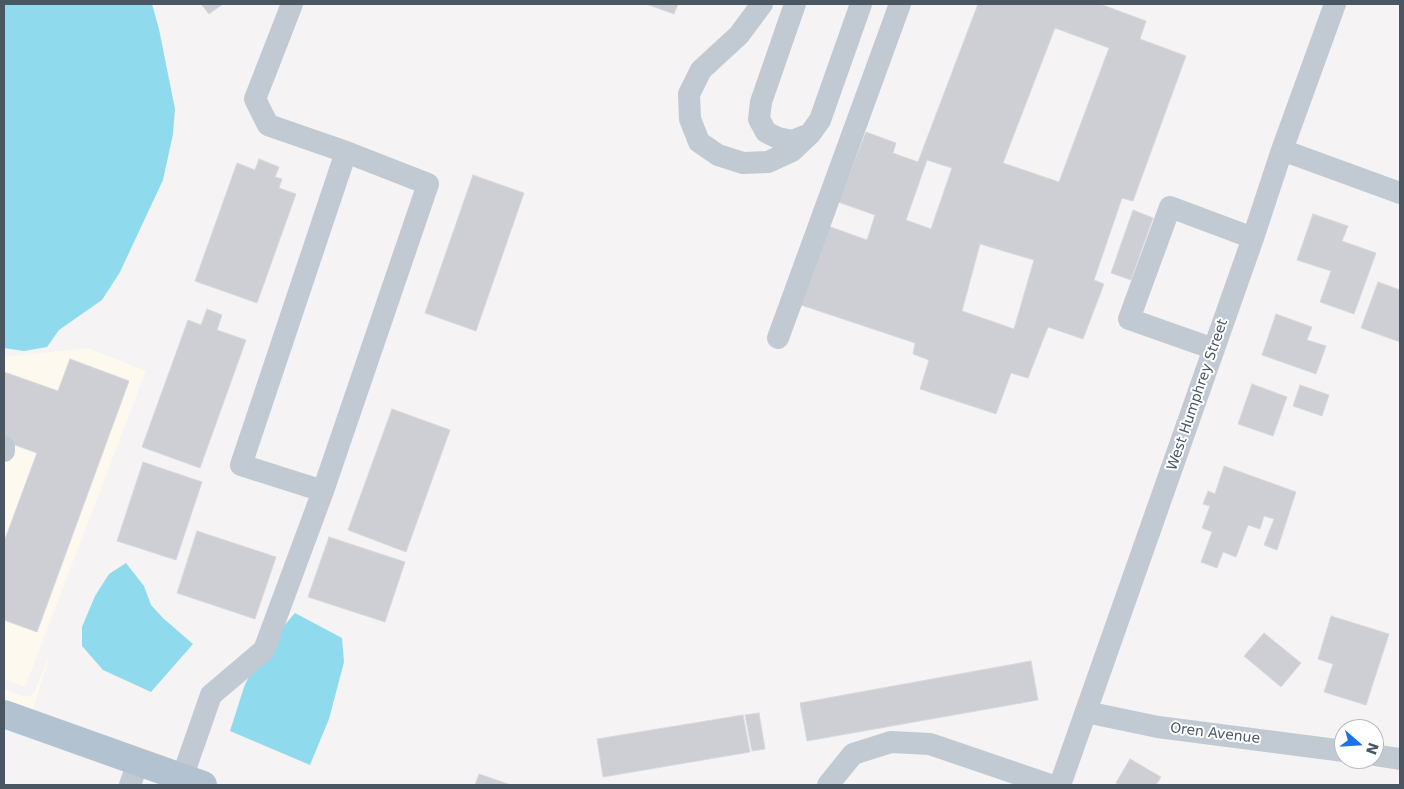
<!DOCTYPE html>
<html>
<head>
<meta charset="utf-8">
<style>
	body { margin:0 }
	#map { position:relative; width:1404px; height:789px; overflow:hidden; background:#f5f3f3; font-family:"DejaVu Sans",sans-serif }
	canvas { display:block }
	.frame { position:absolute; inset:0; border:5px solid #4a5661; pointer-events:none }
	.north { position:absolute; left:1334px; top:719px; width:50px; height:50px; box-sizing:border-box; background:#fff; border:1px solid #b7bbc0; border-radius:50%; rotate:109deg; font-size:14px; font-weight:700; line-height:20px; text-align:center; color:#4a5661 }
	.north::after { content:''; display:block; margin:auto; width:18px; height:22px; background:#1a73e8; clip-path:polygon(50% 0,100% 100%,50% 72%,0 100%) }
</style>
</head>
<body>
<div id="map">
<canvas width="1404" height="789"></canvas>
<div class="frame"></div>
<div class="north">N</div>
</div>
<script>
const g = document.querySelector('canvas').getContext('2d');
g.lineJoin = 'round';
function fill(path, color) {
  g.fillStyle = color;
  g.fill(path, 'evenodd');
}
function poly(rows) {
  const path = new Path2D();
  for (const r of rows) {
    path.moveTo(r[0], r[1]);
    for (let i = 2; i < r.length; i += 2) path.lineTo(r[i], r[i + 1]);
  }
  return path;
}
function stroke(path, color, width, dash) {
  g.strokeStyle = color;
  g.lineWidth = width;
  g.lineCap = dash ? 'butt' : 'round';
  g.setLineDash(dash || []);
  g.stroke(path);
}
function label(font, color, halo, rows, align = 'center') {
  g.font = font + ' "DejaVu Sans",sans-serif';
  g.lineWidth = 4;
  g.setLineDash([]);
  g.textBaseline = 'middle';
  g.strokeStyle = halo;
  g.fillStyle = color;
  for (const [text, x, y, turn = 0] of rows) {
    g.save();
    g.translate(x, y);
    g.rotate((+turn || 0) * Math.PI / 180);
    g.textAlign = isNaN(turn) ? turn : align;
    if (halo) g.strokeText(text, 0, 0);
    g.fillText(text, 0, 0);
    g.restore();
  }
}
fill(poly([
	[88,348,146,371,25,687,4,679,4,357],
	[52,648,32,712,4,702,4,689,22,696,29,696,34,693]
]), '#fdf9ef');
fill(poly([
	[4,4,152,4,159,29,175,109,173,134,163,180,120,272,102,300,59,330,47,347,24,351,4,348],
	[126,563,144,586,151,605,163,618,193,644,151,692,103,670,82,646,82,627,95,596,109,574],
	[295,613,342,638,344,662,329,719,310,765,230,731,244,687,258,656]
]), '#90daee');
const building = poly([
	[201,4,223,4,209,14,201,4],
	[646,4,678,4,674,14,646,4],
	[978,4,1100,4,1146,21,1140,39,1186,56,1133,201,1122,198,1094,280,1104,284,1083,339,1048,327,1028,378,1011,373,996,414,920,389,929,360,913,354,915,343,801,305,828,226,867,240,875,215,838,202,866,132,896,143,893,153,918,162,978,4],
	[1055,28,1109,48,1059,182,1003,163,1055,28],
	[927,160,952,168,931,229,906,220,927,160],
	[980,244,1034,260,1014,329,962,311,980,244],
	[259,159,279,167,275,177,282,179,279,188,296,194,257,303,195,281,237,163,255,170,259,159],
	[473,175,524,193,476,331,425,313,473,175],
	[1133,210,1153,218,1131,280,1111,273,1133,210],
	[1313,214,1348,226,1342,241,1376,253,1354,314,1320,302,1331,271,1297,260,1313,214],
	[1378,282,1400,290,1400,342,1361,328,1378,282],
	[207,309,222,315,217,330,246,340,200,468,142,447,188,320,201,325,207,309],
	[1276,314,1312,327,1307,340,1326,346,1316,374,1262,355,1276,314],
	[70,359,129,381,37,632,4,620,4,542,37,453,4,441,4,372,58,391,70,359],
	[1252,384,1287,397,1273,436,1238,424,1252,384],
	[1300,385,1329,395,1322,416,1293,406,1300,385],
	[392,409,450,430,406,552,348,530,392,409],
	[143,462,202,482,176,560,117,541,143,462],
	[1224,466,1296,492,1277,550,1264,545,1274,519,1264,516,1260,529,1248,525,1236,557,1223,552,1217,568,1201,562,1212,532,1202,528,1210,506,1203,504,1208,491,1215,494,1224,466],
	[197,531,276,557,255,619,177,593,197,531],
	[329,537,405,562,385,622,308,597,329,537],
	[1331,616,1389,634,1366,705,1324,692,1333,664,1318,659,1331,616],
	[1264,633,1301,663,1281,687,1244,656,1264,633],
	[1031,661,1038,700,807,741,800,703,1031,661],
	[759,713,765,749,752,751,745,715,759,713],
	[743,715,750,752,603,777,597,739,743,715],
	[1130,759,1161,777,1156,785,1121,785,1116,783,1130,759],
	[479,774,511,785,475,785,479,774]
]);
fill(building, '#cdcfd5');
stroke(building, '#d7d9de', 1);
stroke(poly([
	[762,4,739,35,701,70,689,94,690,119,699,142,718,155,743,163,768,162,792,151,810,134,820,120,861,4],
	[795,4,761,102,759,119,766,132,778,138,792,141,810,134],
	[1282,150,1400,193],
	[778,338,900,4],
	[1214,349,1129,319,1170,207,1253,238],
	[4,447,4,451],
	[323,491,428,184,346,152],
	[1086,712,1158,727,1344,751],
	[1374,755,1400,759],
	[182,778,211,695,264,650,323,491,241,465,346,152,268,125,255,99,292,4],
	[130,785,138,762],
	[828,785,853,754,891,742,930,744,1050,785],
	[1060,785,1253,238,1282,150,1335,4]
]), '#c1cad2', 22);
stroke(poly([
	[4,714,203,785]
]), '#b3c2d1', 28);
label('14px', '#4a5661', '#fff', [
	["West Humphrey Street",1198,395,-71],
	["Oren Avenue",1215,734,7]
]);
</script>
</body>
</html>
